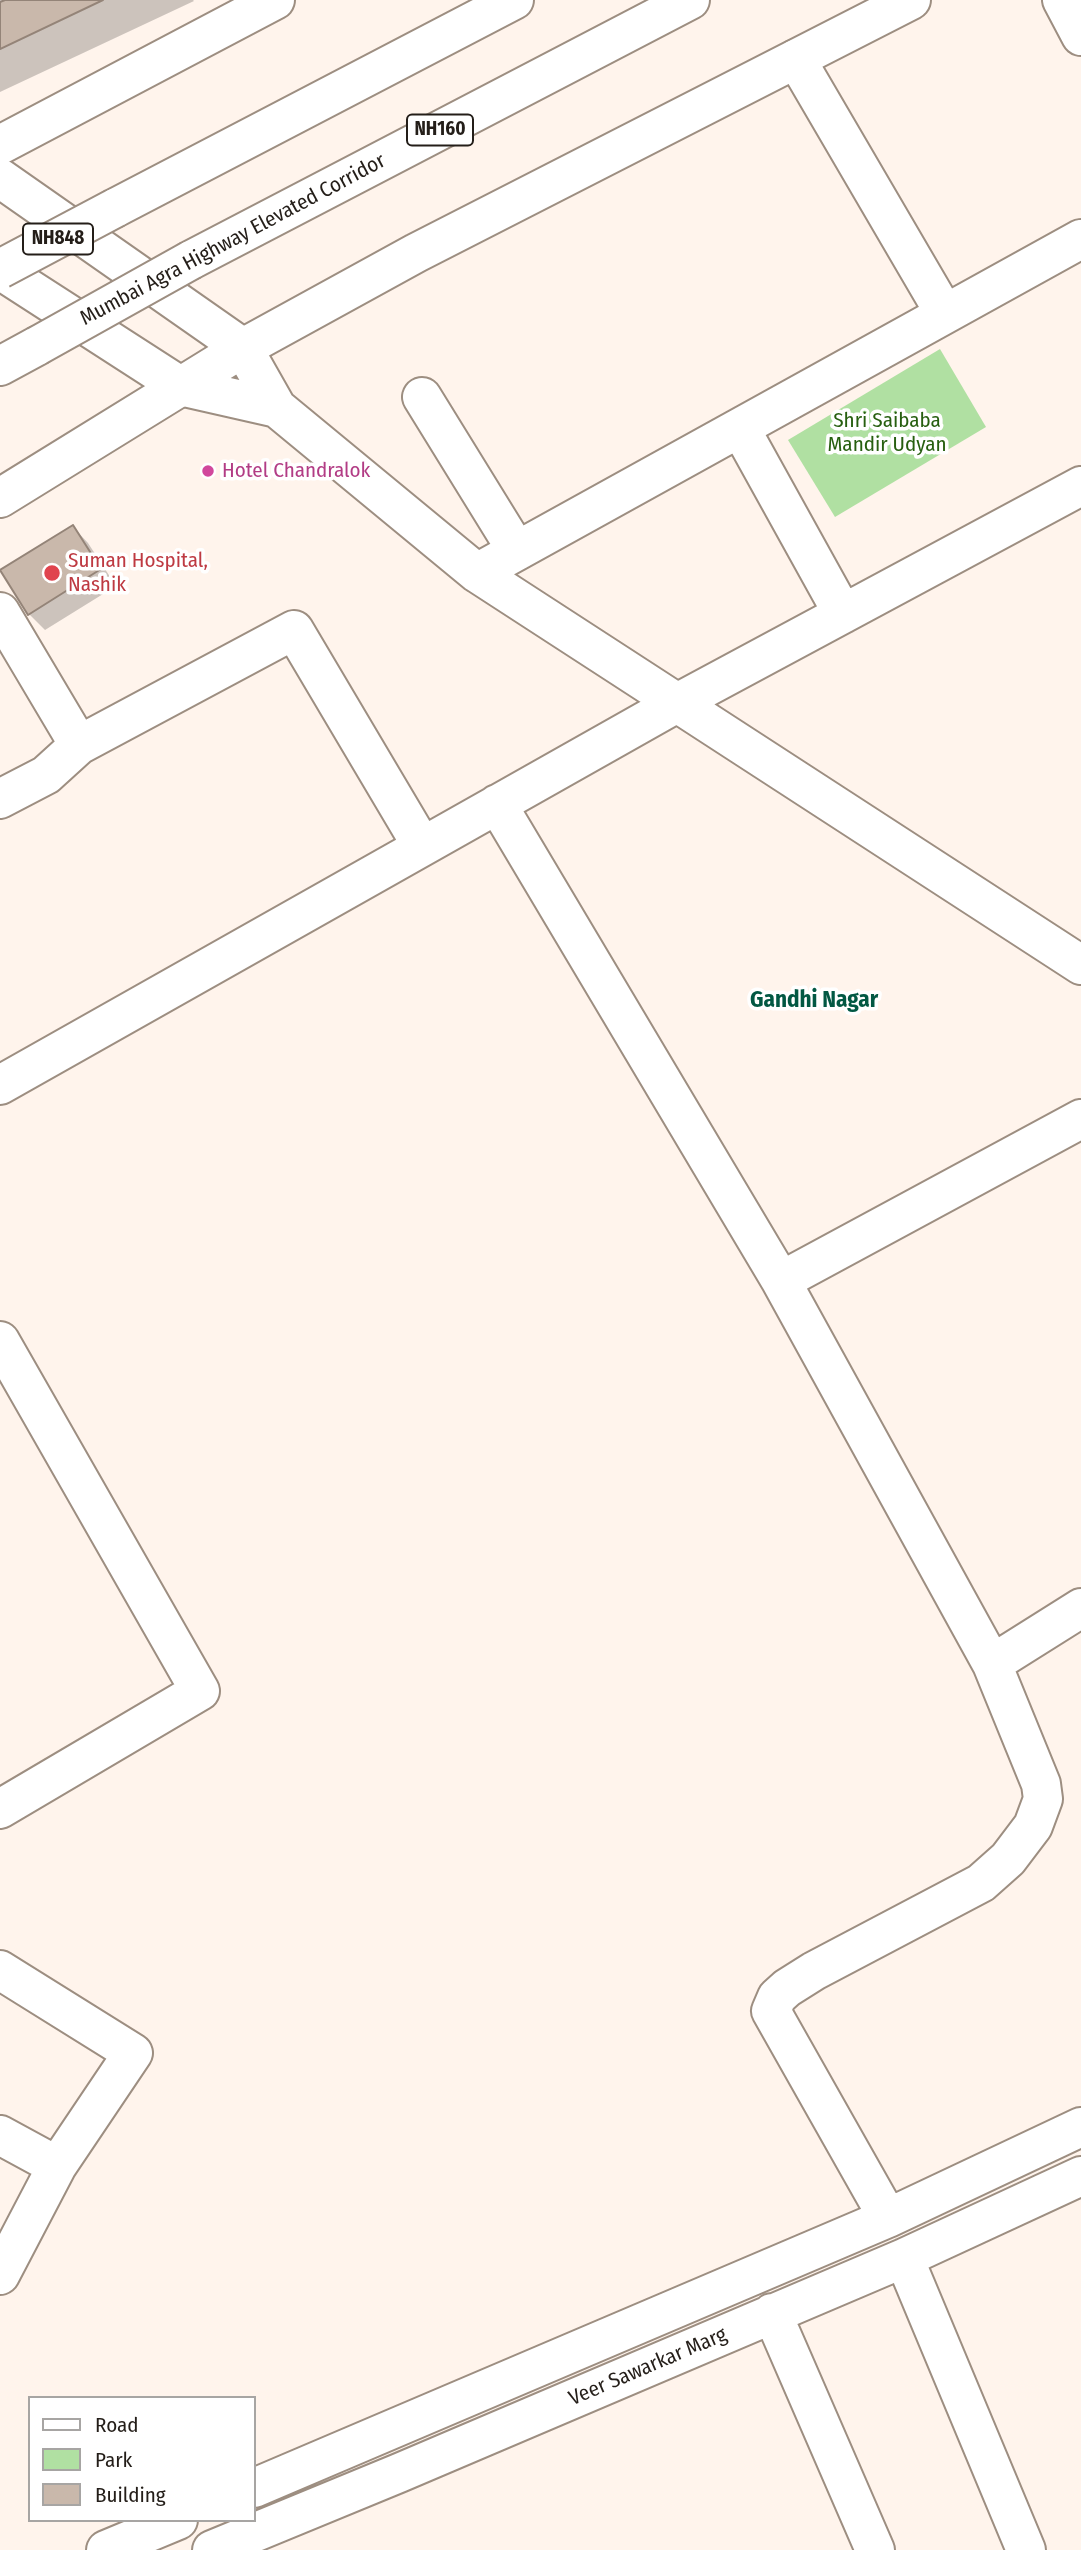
<!DOCTYPE html>
<html>
<head>
<meta charset="utf-8">
<style>
	body { margin:0 }
	#map { position:relative; width:1081px; height:2550px; overflow:hidden; background:#fff4ec; font-family:"Fira Sans Condensed",sans-serif }
	canvas { display:block }
	.legend { position:absolute; left:28px; top:2396px; width:228px; height:126px; box-sizing:border-box; background:#fff; border:2px solid #a7a5a3; margin:0; padding:9px 12px; list-style:none; font-size:21px; color:#241e19 }
	.legend li { display:flex; align-items:center; gap:14px; height:35px }
	.legend b { width:35px; border:2px solid #a7a5a3 }
</style>
</head>
<body>
<div id="map">
<canvas width="1081" height="2550"></canvas>
<ul class="legend">
<li><b style="height:9px;background:#fff"></b>Road</li>
<li><b style="height:19px;background:#b0e0a2"></b>Park</li>
<li><b style="height:19px;background:#c9b8ab"></b>Building</li>
</ul>
</div>
<script>
const g = document.querySelector('canvas').getContext('2d');
g.lineJoin = 'round';
function fill(path, color) {
  g.fillStyle = color;
  g.fill(path, 'evenodd');
}
function poly(rows) {
  const path = new Path2D();
  for (const r of rows) {
    path.moveTo(r[0], r[1]);
    for (let i = 2; i < r.length; i += 2) path.lineTo(r[i], r[i + 1]);
  }
  return path;
}
function stroke(path, color, width, dash) {
  g.strokeStyle = color;
  g.lineWidth = width;
  g.lineCap = dash ? 'butt' : 'round';
  g.setLineDash(dash || []);
  g.stroke(path);
}
function label(font, color, halo, rows, align = 'center') {
  g.font = font + ' "Fira Sans Condensed",sans-serif';
  g.lineWidth = 7;
  g.setLineDash([]);
  g.textBaseline = 'middle';
  g.strokeStyle = halo;
  g.fillStyle = color;
  for (const [text, x, y, turn = 0] of rows) {
    g.save();
    g.translate(x, y);
    g.rotate((+turn || 0) * Math.PI / 180);
    g.textAlign = isNaN(turn) ? turn : align;
    if (halo) g.strokeText(text, 0, 0);
    g.fillText(text, 0, 0);
    g.restore();
  }
}
fill(poly([
	[940,349,986,427,835,517,788,440]
]), '#b0e0a2');
fill(poly([
	[0,0,193,0,194,1,0,92],
	[73,527,88,543,116,586,45,630,29,614,2,570]
]), '#0003');
const building = poly([
	[5,0,103,0,0,49,0,2,5,0],
	[73,525,101,569,28,615,0,570,73,525]
]);
fill(building, '#c9b8ab');
stroke(building, '#948478', 2);
const minor = poly([
	[1062,0,1081,36],
	[796,59,945,314],
	[0,178,243,348,277,408,477,573,1081,965],
	[0,270,180,386,277,408],
	[422,397,517,551],
	[740,428,843,614],
	[477,573,1081,239],
	[0,612,79,745],
	[0,799,46,775,79,745,294,630,422,846],
	[497,804,781,1281,992,1664,1041,1784,1043,1799,1033,1826,1008,1859,981,1883,814,1971,787,1988,777,1997,771,2011,888,2218],
	[0,1085,677,703,1081,486],
	[781,1281,1081,1119],
	[0,1341,200,1691,0,1809],
	[992,1664,1081,1608],
	[0,1970,133,2053,57,2166],
	[0,2135,57,2166,0,2275],
	[904,2258,1026,2550],
	[772,2313,875,2550],
	[254,2488,888,2218,1081,2127],
	[106,2550,178,2520],
	[212,2550,399,2473,904,2258,1081,2176]
]);
const major = poly([
	[0,145,275,0],
	[0,498,243,348,416,253,911,0]
]);
const highway = poly([
	[115,208,514,0],
	[191,260,690,0],
	[0,366,37,346]
]);
stroke(minor, '#9d8e81', 42);
stroke(major, '#9d8e81', 42);
stroke(highway, '#9d8e81', 42);
stroke(minor, '#fff', 38);
stroke(major, '#fff', 38);
stroke(highway, '#fff', 38);
const highwayBridge = poly([
	[0,269,115,208],
	[37,346,191,260]
]);
stroke(highwayBridge, '#9d8e81', 42, []);
stroke(highwayBridge, '#fff', 38);
for (const [x, y, r, color] of [
	[208,471,7,"#d1479c"],
	[52,573,9,"#e0444e"]
]) {
  const dot = new Path2D();
  dot.arc(x, y, r, 0, 2 * Math.PI);
  g.fillStyle = color;
  g.fill(dot);
  stroke(dot, '#fff', 2.5);
}
for (const [x, y, w] of [
	[440,130,66],
	[58,239,70]
]) {
  const box = new Path2D();
  box.roundRect(x - w / 2, y - 15.5, w, 31, 5);
  g.fillStyle = '#fff';
  g.fill(box);
  stroke(box, '#241e19', 2);
}
label('bold 19px', '#241e19', null, [
	["NH160",440,130],
	["NH848",58,239]
]);
label('21px', '#241e19', '#fff', [
	["Mumbai Agra Highway Elevated Corridor",233,240,-28],
	["Veer Sawarkar Marg",648,2367,-23]
]);
label('21px', '#275f10', '#fff', [
	["Shri Saibaba",887,421],
	["Mandir Udyan",887,445]
]);
label('21px', '#b23c85', '#fff', [
	["Hotel Chandralok",222,471]
], 'left');
label('21px', '#be3a42', '#fff', [
	["Suman Hospital,",68,561],
	["Nashik",68,585]
], 'left');
label('bold 23px', '#025843', '#fff', [
	["Gandhi Nagar",814,1001]
]);
</script>
</body>
</html>
